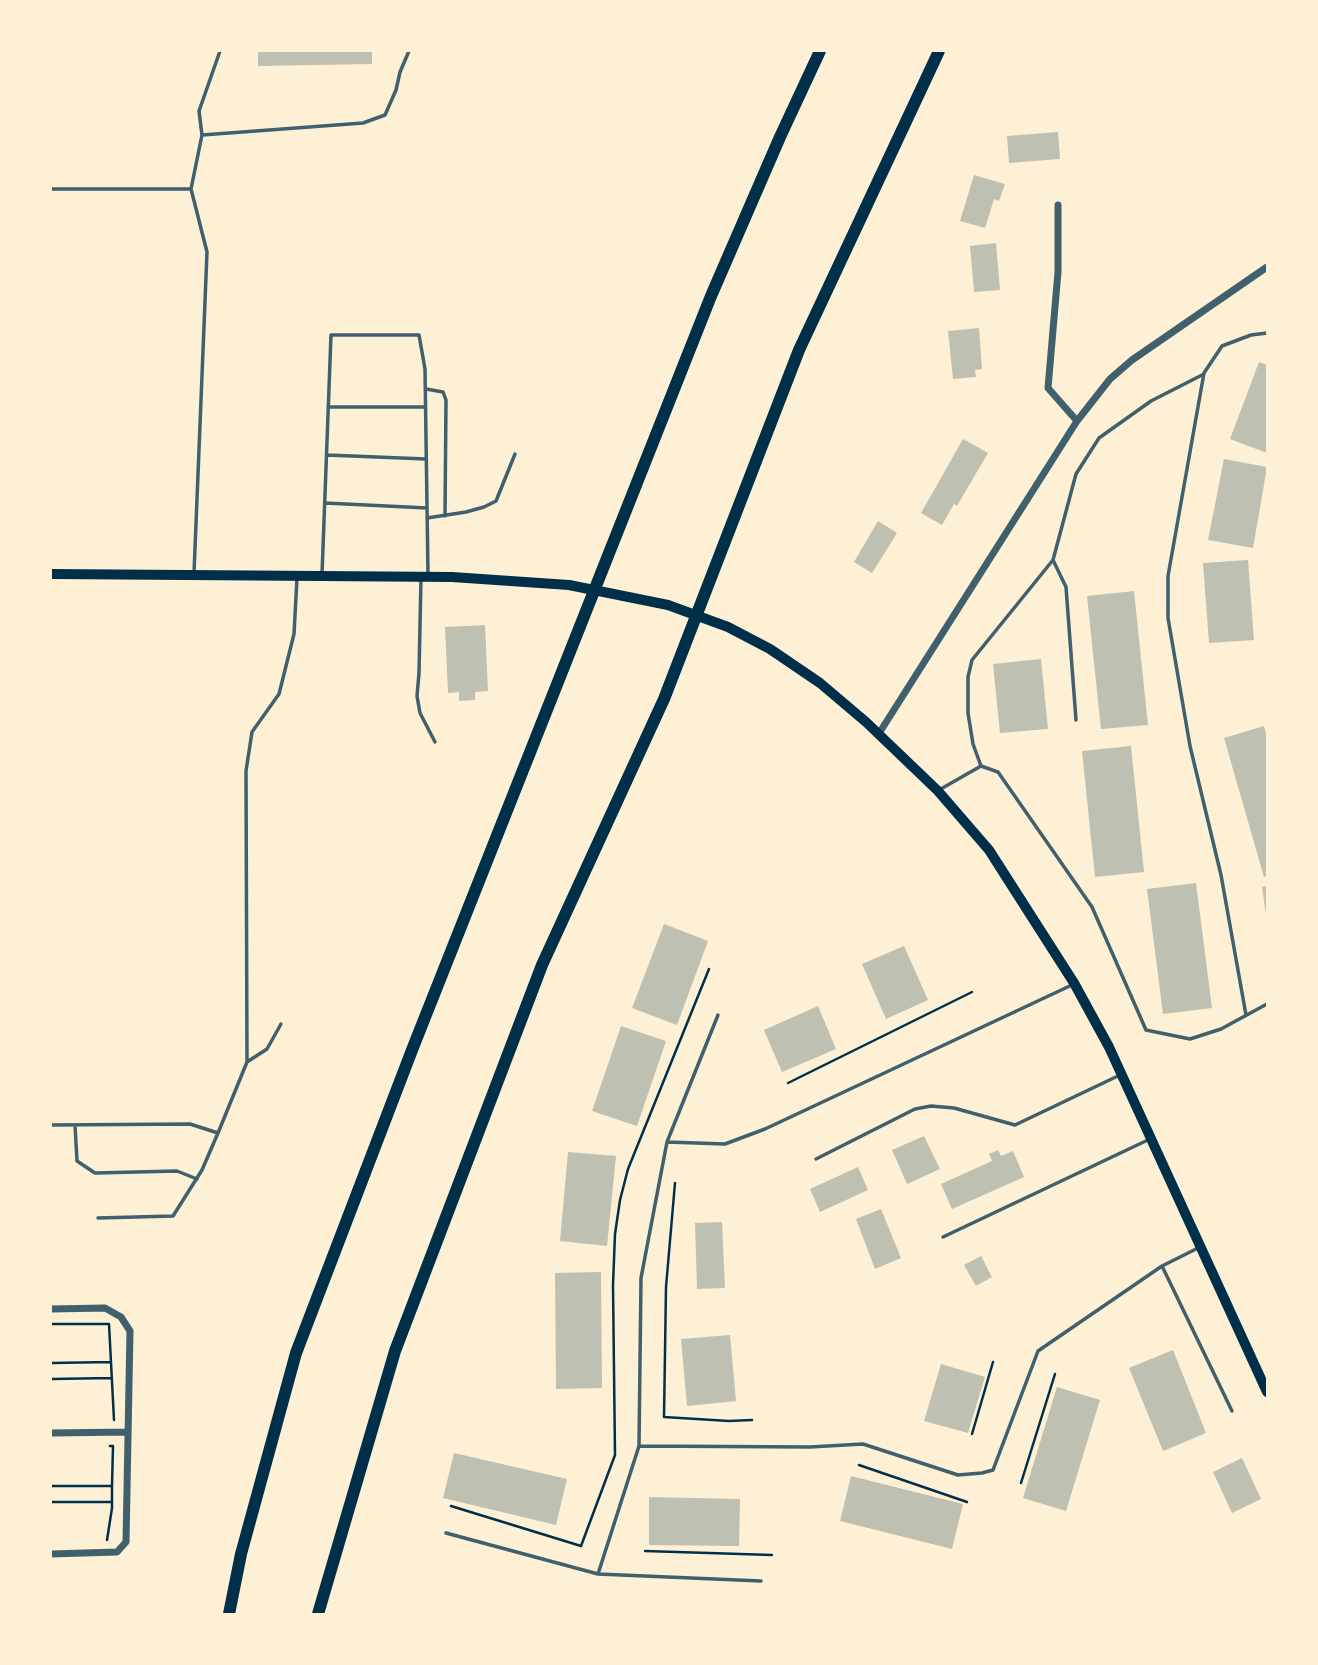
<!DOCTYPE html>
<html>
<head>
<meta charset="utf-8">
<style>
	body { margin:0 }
	#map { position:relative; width:1318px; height:1665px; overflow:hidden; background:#fdf0d5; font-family:Signika,sans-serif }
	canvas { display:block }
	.frame { position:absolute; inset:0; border:52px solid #fdf0d5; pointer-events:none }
</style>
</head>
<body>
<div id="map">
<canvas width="1318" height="1665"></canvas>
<div class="frame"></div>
</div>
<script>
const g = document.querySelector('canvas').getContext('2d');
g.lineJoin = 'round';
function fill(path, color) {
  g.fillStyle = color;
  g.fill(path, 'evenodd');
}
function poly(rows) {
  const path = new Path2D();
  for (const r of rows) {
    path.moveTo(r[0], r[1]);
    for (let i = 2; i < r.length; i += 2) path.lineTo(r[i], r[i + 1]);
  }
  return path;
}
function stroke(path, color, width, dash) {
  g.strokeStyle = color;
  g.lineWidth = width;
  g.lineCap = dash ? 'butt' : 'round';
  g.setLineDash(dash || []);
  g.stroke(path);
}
fill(poly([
	[258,51,372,51,372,64,258,66],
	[1058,132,1060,159,1009,163,1007,136],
	[974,175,1005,184,999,201,994,199,985,228,960,221],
	[996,243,1000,290,974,292,970,246],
	[979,328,982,369,975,370,976,377,953,379,948,331],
	[1259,362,1267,365,1267,453,1230,439],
	[963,439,988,453,957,506,954,504,942,525,921,513],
	[1224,459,1267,467,1253,548,1208,540],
	[878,521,897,533,872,573,854,562],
	[1248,560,1254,640,1209,643,1203,563],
	[1134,591,1148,725,1101,729,1087,596],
	[485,625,488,691,475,692,475,700,459,701,459,692,448,693,445,627],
	[1041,659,1048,729,1000,733,993,664],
	[1264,726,1267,737,1267,876,1264,877,1224,738],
	[1131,746,1144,872,1095,877,1082,751],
	[1196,883,1212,1008,1163,1014,1147,889],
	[1267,886,1267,915,1266,915,1262,887],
	[664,924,708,941,677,1025,632,1008],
	[904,946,928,1000,886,1019,862,964],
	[818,1006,836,1049,782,1072,764,1030],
	[621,1026,666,1041,637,1126,592,1111],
	[924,1136,940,1169,907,1184,892,1150],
	[998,1150,1001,1156,1013,1151,1024,1177,952,1209,941,1184,992,1161,989,1154],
	[568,1152,616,1156,607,1246,560,1241],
	[858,1167,868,1190,820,1212,810,1189],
	[881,1209,901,1258,875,1269,856,1219],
	[722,1222,725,1288,697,1289,695,1223],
	[981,1256,992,1277,976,1286,964,1265],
	[601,1272,602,1388,556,1389,555,1273],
	[730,1335,736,1401,687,1406,681,1339],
	[1173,1350,1206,1433,1163,1451,1129,1368],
	[941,1364,985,1377,968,1433,924,1421],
	[1057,1387,1100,1400,1066,1511,1023,1498],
	[454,1453,567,1479,556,1525,443,1498],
	[1242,1458,1261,1499,1232,1513,1213,1472],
	[851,1476,963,1504,952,1549,840,1521],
	[649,1497,740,1499,739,1546,649,1545]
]), '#bec0b2');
stroke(poly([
	[788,1083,972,992],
	[675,1183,666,1287,664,1417,729,1421,752,1420],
	[51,1324,109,1324,114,1420],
	[51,1363,111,1362],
	[51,1379,112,1378],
	[972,1434,993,1362],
	[859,1465,967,1502],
	[1021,1483,1055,1374],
	[51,1486,112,1486],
	[51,1502,112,1502],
	[451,1506,581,1546,615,1455,613,1285,615,1234,620,1200,628,1169,709,969],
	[107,1540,112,1508,112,1486,113,1446,110,1446],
	[645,1551,772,1555]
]), '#003049', 2.5);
stroke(poly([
	[202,135,199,111,220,51],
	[51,189,191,189,207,252,194,573],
	[191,189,202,135,363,123,385,115,396,90,400,72,409,51],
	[426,389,443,392,446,400,445,516],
	[328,407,425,407],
	[327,455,426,459],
	[325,503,427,508],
	[427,518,466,512,484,507,496,501,515,454],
	[1053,560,1066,587,1076,720],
	[322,574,331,335,419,335,425,369,428,574],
	[421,578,419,673,417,696,420,713,435,742],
	[981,766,973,744,968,713,968,677,972,660,1053,560,1076,474,1099,438,1151,401,1204,374],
	[939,790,981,766,998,772,1092,907,1146,1030,1190,1039,1221,1029,1267,1004],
	[1074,984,765,1129,725,1144,667,1142,641,1278,639,1446,810,1447,863,1444,958,1475,982,1473,993,1470,1038,1351,1162,1266,1200,1247],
	[1246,1015,1221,875,1190,746,1168,618,1168,576,1204,373,1222,346,1251,335,1267,333],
	[247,1062,267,1049,281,1024],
	[51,1125,190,1124,218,1133,247,1062,246,771,252,732,279,694,294,634,297,578],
	[75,1125,77,1161,95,1173,177,1171,197,1179],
	[667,1142,718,1015],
	[816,1159,915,1109,931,1106,954,1108,1015,1125,1120,1075],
	[98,1218,173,1216,202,1170,218,1133],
	[943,1237,1150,1139],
	[1162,1266,1232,1411],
	[446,1533,598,1574,639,1446],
	[598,1574,761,1581]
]), '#3f606c', 3.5);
stroke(poly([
	[1058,205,1058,272,1048,388,1077,421],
	[878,735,1077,421,1110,379,1132,360,1267,267],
	[51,1309,105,1308,121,1317,130,1331,126,1542,117,1552,51,1554],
	[51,1433,128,1432]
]), '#3f606c', 7);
stroke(poly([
	[51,574,452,577,569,585,668,605,728,627,770,649,820,683,866,722,938,791,989,850,1074,983,1109,1047,1267,1392]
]), '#003049', 10);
stroke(poly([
	[229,1614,241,1554,296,1353,412,1050,711,296,780,137,820,51],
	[318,1614,395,1351,542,965,664,699,799,350,939,51]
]), '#003049', 12);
</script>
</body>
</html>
